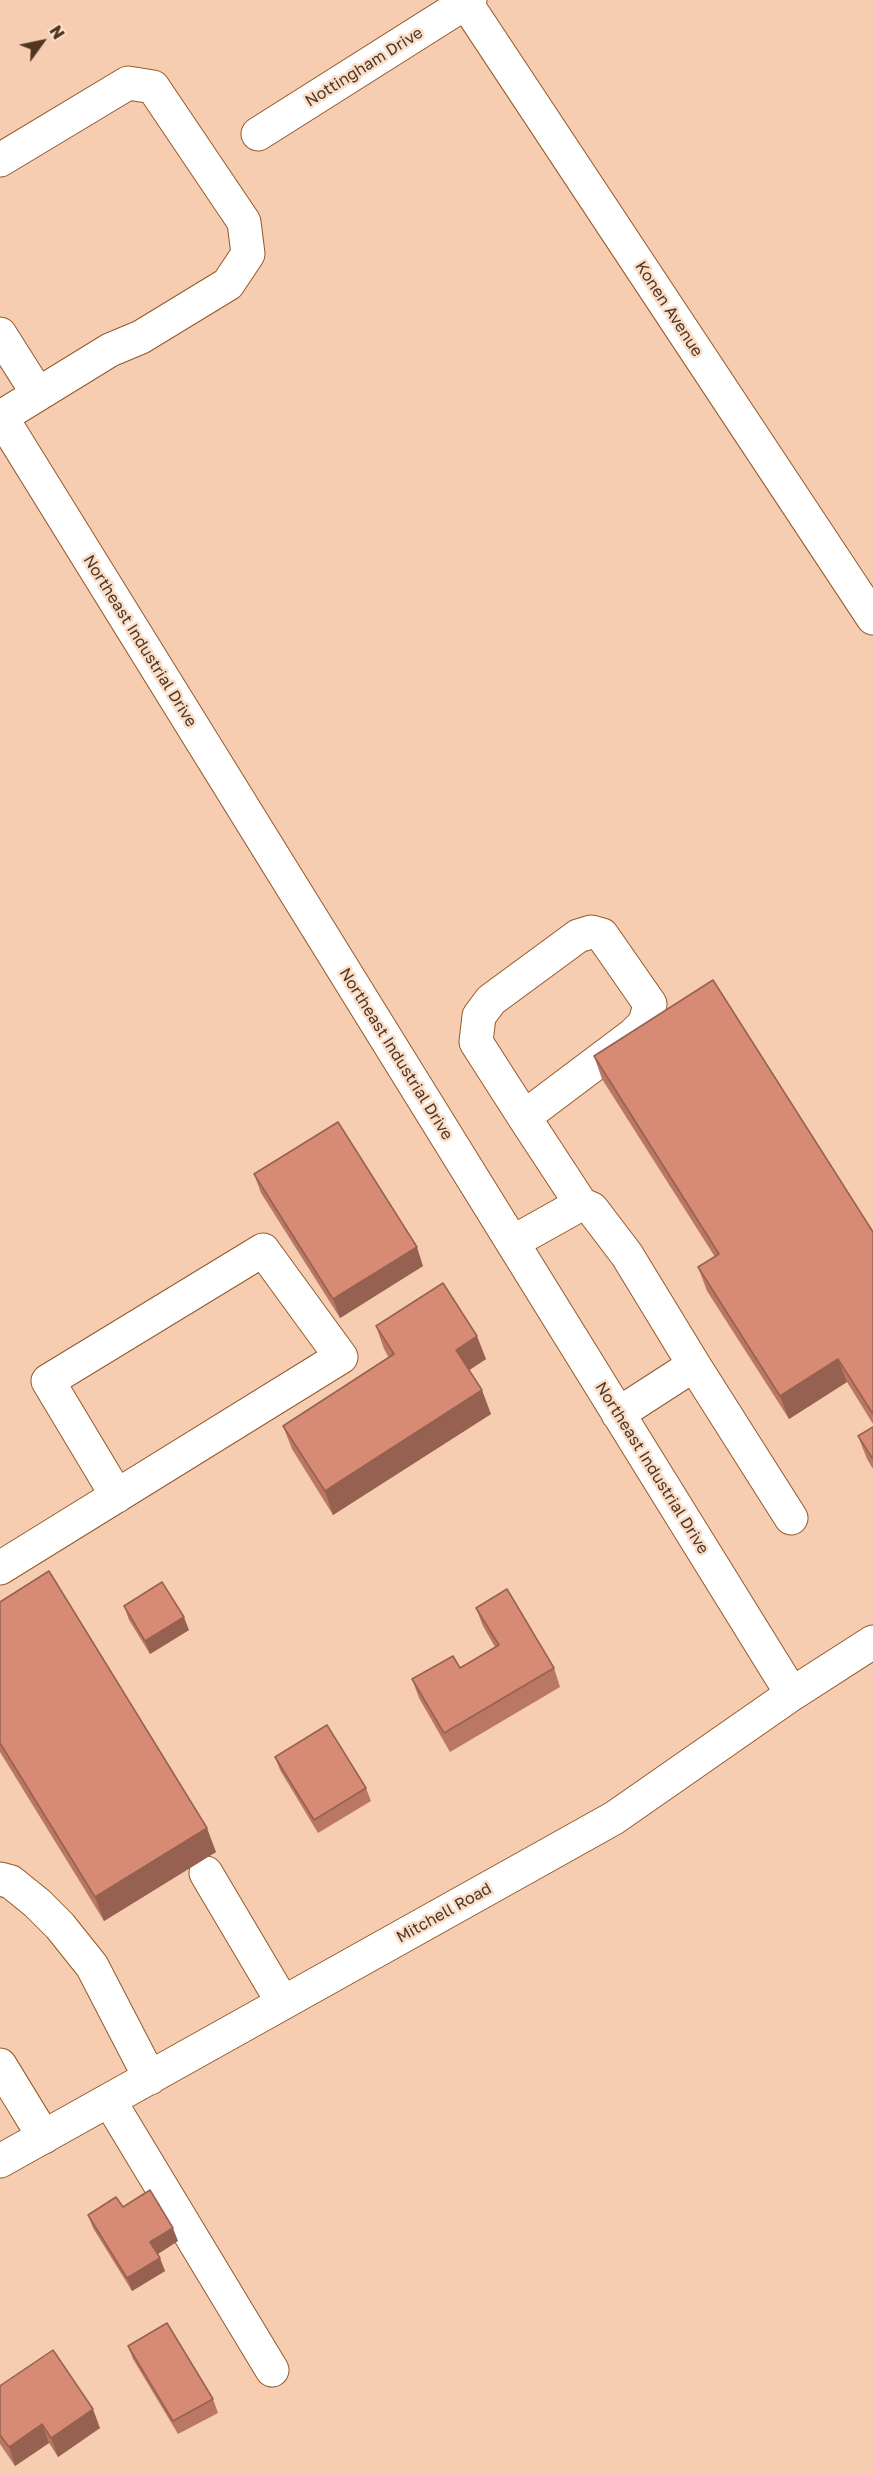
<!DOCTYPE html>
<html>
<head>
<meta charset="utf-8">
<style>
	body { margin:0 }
	#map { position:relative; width:873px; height:2474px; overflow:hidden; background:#f6cdb1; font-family:"Golos Text",sans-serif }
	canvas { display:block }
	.north { position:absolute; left:12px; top:12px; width:60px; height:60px; -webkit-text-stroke:4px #f9deca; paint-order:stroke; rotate:57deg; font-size:16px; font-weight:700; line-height:24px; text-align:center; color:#513622 }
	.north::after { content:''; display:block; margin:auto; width:21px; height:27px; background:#513622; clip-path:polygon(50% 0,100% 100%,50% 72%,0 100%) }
</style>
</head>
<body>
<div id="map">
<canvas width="873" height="2474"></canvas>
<div class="north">N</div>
</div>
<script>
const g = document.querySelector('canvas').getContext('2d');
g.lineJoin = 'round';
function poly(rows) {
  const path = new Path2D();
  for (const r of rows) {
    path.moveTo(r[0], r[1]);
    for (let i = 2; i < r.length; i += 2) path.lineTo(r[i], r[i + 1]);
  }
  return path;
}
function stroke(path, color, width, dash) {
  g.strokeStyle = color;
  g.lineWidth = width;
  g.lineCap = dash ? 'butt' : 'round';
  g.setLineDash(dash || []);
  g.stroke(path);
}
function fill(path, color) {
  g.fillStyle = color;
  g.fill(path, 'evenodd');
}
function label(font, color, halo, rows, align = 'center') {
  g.font = font + ' "Golos Text",sans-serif';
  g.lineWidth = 5;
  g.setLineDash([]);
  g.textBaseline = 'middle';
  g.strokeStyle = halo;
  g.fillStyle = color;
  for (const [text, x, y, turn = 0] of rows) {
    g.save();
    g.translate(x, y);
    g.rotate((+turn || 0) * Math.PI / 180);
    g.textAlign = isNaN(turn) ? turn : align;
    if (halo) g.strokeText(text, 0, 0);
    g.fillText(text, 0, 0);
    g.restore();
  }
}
const minor = poly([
	[464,0,873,618],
	[258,134,470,0],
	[0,160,128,83,153,87,244,222,248,254,228,284,141,337,110,350,1,417],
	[0,334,38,394],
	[0,415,792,1694],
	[524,1117,633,1035,645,1023,650,1004,602,935,591,932,578,936,491,1000,479,1016,476,1042,524,1117,581,1204],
	[513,1242,581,1204,592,1209,627,1255,694,1365],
	[618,1414,694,1365,791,1518],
	[0,1568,341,1357,263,1250,48,1381,117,1496],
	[206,1873,283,2003],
	[0,1879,11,1882,37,1903,60,1926,92,1966,150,2078],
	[0,2065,44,2137],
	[109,2100,272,2370],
	[0,2161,614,1818,792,1694,873,1642]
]);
stroke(minor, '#945929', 35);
stroke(minor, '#fff', 33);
fill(poly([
	[594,1056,873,1232,873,1424,847,1382,789,1419,707,1291,698,1267,715,1257,602,1079],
	[254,1174,423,1266,340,1318,261,1193],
	[376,1326,486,1359,469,1370,491,1414,333,1515,292,1449,283,1426,389,1358,384,1349],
	[873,1427,873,1469,867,1459,858,1436],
	[0,1602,216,1852,104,1921,0,1752],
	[124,1606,189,1630,150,1654,129,1620],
	[476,1608,554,1668,560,1687,450,1752,419,1698,412,1679,460,1668,495,1647,483,1626],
	[275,1757,366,1788,371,1801,318,1833,280,1770],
	[123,2207,178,2241,157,2254,165,2271,132,2291,93,2228,88,2215],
	[128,2346,213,2399,218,2413,178,2434,133,2359],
	[0,2386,100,2428,58,2457,49,2443,15,2466,0,2444]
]), '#b97764');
fill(poly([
	[417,1247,423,1266,340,1318,333,1299],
	[477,1336,486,1359,465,1373,456,1350],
	[838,1359,847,1382,789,1419,780,1396],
	[482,1390,491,1414,333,1515,325,1491],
	[184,1617,189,1630,150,1654,145,1641],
	[207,1828,216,1852,104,1921,95,1897],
	[173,2228,178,2241,155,2256,150,2242],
	[160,2258,165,2271,132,2291,127,2278],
	[93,2409,100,2428,58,2457,51,2438],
	[42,2424,49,2443,15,2466,9,2447]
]), '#966151');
const building = poly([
	[713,980,873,1232,873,1414,838,1359,780,1396,698,1267,719,1254,594,1056,713,980],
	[338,1122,417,1247,333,1299,254,1174,338,1122],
	[443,1283,477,1336,456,1350,482,1390,325,1491,283,1426,394,1354,376,1326,443,1283],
	[873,1427,873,1459,858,1436,873,1427],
	[49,1571,207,1828,95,1897,0,1743,0,1602,49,1571],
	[162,1582,184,1617,145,1641,124,1606,162,1582],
	[507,1589,554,1668,444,1733,412,1679,453,1656,460,1668,499,1645,476,1608,507,1589],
	[327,1725,366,1788,314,1820,275,1757,327,1725],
	[150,2190,173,2228,150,2242,160,2258,127,2278,88,2215,116,2197,123,2207,150,2190],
	[167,2323,213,2399,173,2421,128,2346,167,2323],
	[53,2350,93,2409,51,2438,42,2424,9,2447,0,2435,0,2386,53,2350]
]);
fill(building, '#d78a74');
stroke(building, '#966151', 1.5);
label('16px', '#513622', '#f9deca', [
	["Nottingham Drive",364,67,-32],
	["Konen Avenue",669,309,57],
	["Northeast Industrial Drive",140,641,58],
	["Northeast Industrial Drive",396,1054,58],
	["Northeast Industrial Drive",652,1468,58],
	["Mitchell Road",444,1913,-29]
]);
</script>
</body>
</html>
